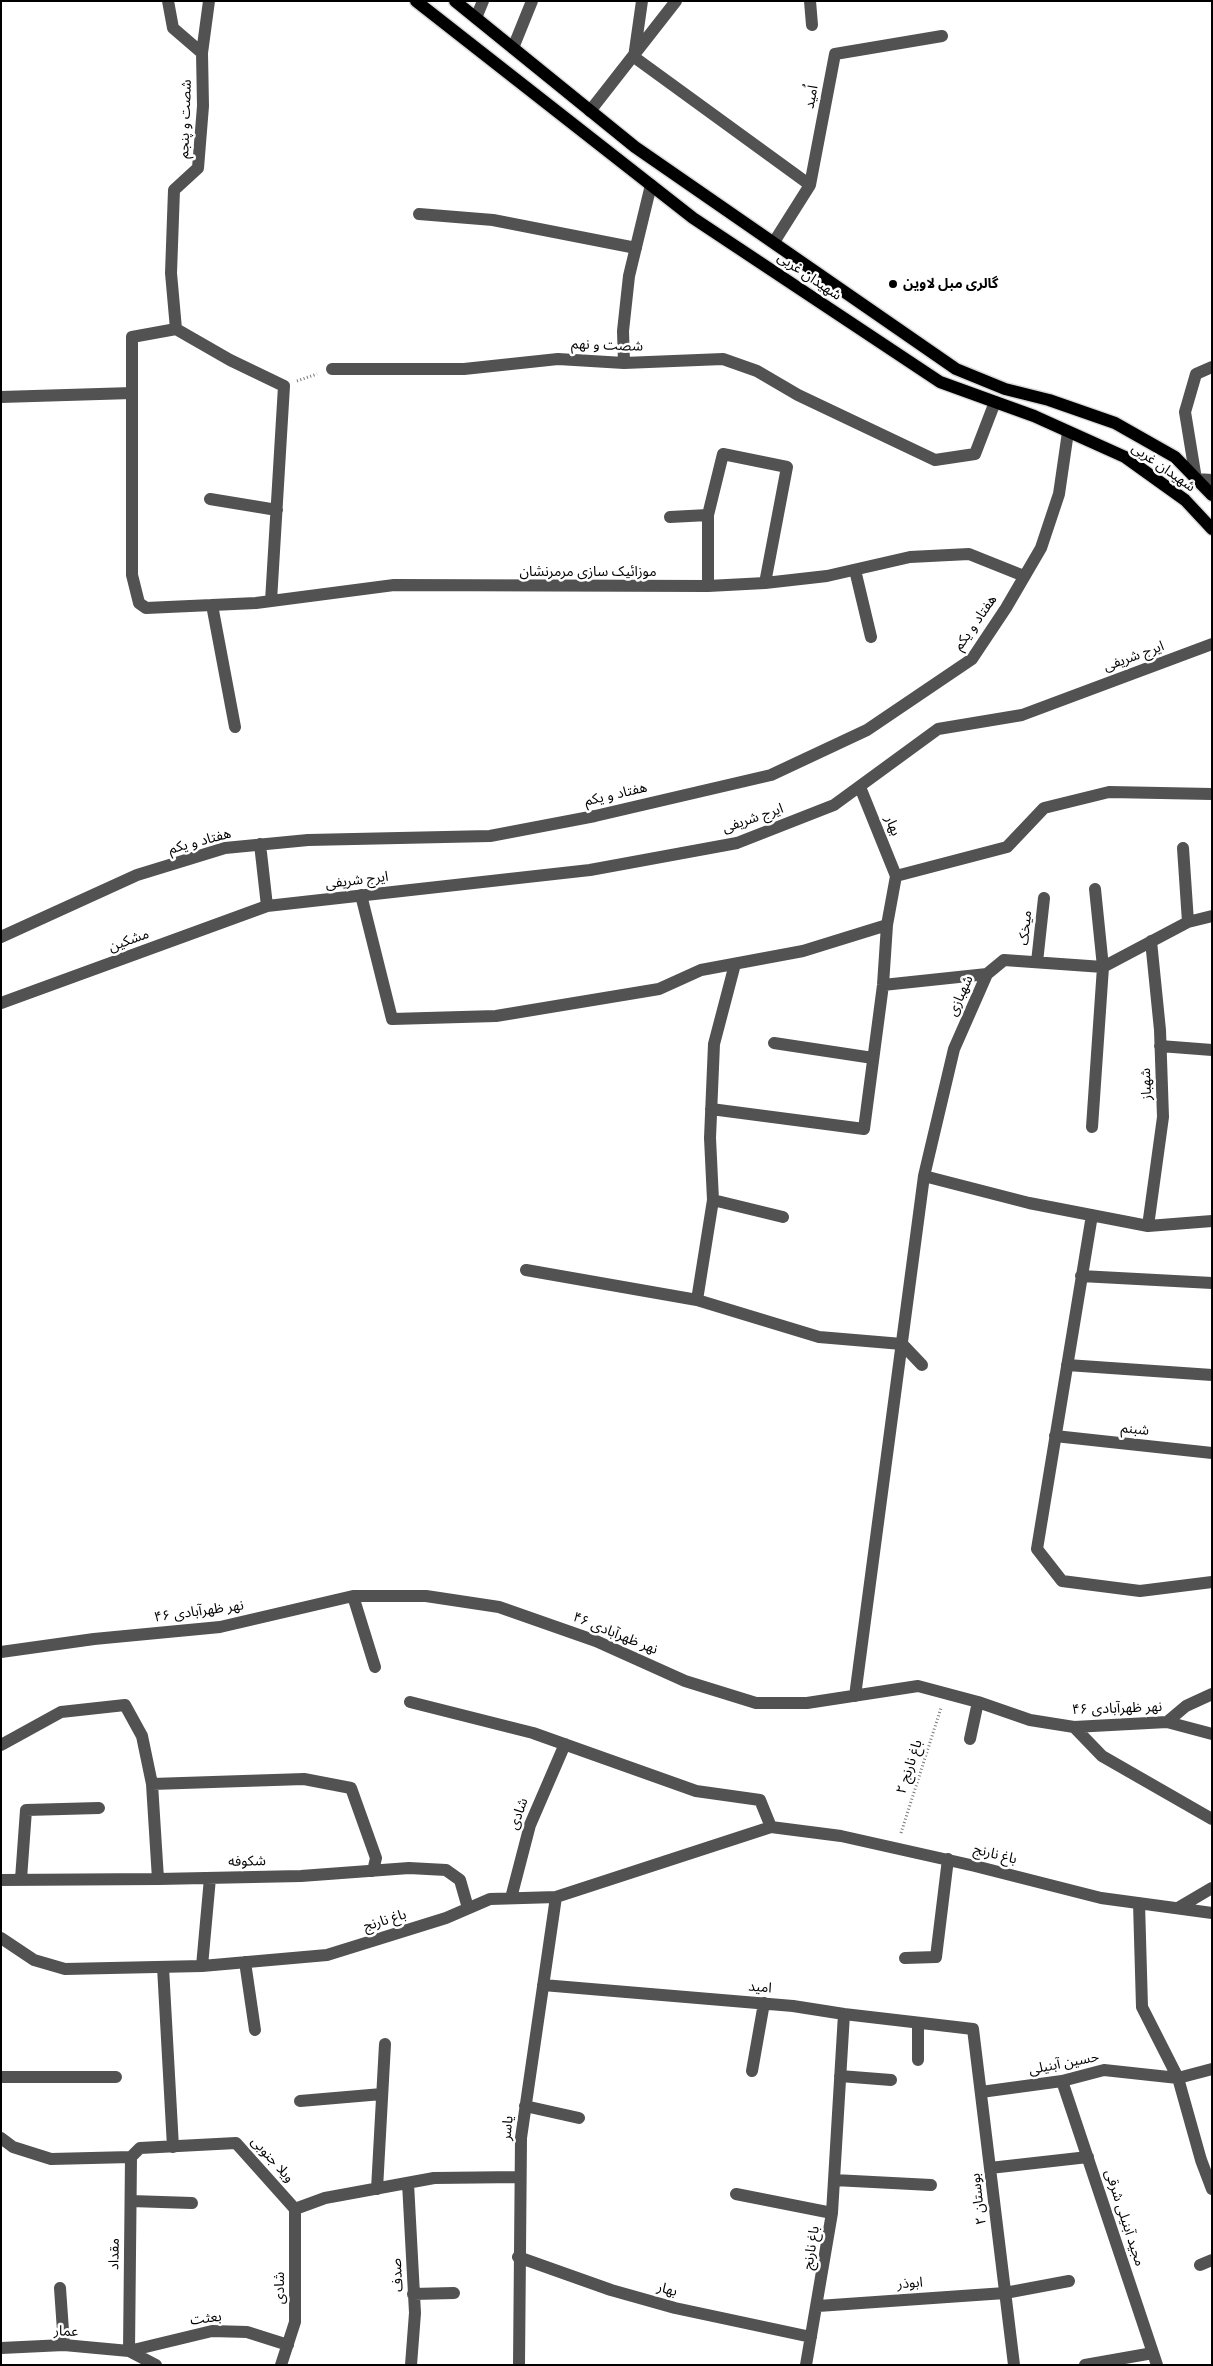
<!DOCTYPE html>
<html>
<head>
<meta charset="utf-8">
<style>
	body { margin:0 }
	#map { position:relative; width:1213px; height:2366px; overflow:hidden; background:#fff; font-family:Poppins,sans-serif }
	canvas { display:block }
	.frame { position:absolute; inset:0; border:2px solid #000; pointer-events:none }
</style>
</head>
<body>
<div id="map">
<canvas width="1213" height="2366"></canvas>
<div class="frame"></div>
</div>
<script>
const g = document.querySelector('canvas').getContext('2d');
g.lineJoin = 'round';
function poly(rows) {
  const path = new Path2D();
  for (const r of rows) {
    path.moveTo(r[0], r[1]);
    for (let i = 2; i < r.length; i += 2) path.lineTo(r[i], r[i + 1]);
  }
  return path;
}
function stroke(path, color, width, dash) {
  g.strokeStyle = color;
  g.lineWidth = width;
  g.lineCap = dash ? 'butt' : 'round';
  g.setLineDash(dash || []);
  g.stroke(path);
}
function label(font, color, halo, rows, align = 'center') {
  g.font = font + ' Poppins,"Noto Sans Arabic",sans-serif';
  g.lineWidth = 5;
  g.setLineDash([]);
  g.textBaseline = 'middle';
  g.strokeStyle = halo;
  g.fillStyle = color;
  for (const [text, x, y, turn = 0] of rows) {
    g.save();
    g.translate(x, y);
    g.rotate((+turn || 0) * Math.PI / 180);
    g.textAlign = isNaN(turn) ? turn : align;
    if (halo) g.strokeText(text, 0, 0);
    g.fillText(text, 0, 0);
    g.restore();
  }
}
const major = poly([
	[416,1,693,218,940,382,1034,416,1125,457,1185,500,1212,529],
	[455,1,635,147,956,369,1005,389,1049,400,1115,423,1175,457,1212,495]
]);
stroke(major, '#dbdbdb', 15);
stroke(poly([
	[297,381,317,374],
	[901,1833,941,1708]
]), '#747474', 3, [1, 2.5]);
stroke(poly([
	[168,1,173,28,202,53,203,106,198,168,174,190,171,273,176,329],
	[642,1,634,57,810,185],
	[810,1,812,25],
	[476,18,483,1],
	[513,48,532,1],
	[202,53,209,1],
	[590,111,676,1],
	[419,214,493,220,636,248],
	[774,242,810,185,835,54,942,36],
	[176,329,132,337,132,575,139,603,146,608,256,603,394,585,708,586,765,583,827,576,910,557,969,554,1024,576],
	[176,329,230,360,284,386,271,601],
	[624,363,623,331,629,276,651,185],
	[1212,367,1196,374,1185,412,1196,479,1212,480],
	[332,369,464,369,558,359,624,363,723,359,757,371,798,395,935,460,975,454,995,402],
	[1,397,132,393],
	[210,499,277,510],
	[670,517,708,515],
	[855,570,871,637],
	[708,586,708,515,723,454,787,467,765,583],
	[212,605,235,727],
	[860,787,896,876],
	[260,844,267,906],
	[1183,848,1188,922],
	[361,895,392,1019,496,1016,659,989,701,970,803,951,887,925],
	[1,937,137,875,225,848,308,840,490,836,595,816,771,775,867,730,972,659,1006,608,1041,548,1059,494,1068,432],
	[1037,962,1044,898],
	[883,985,987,974],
	[1,1003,267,906,590,870,737,843,834,805,938,729,1022,715,1212,644],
	[774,1043,873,1058],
	[1160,1046,1212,1050],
	[711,1109,864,1129,883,985,887,925,896,876,1007,847,1044,808,1109,792,1212,794],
	[1092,1127,1103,967,1095,889],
	[924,1176,1029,1203,1148,1226,1212,1221],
	[713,1200,783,1217],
	[1092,1215,1037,1549,1062,1581,1140,1591,1212,1582],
	[1148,1226,1163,1117,1160,1030,1151,941],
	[526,1270,697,1300,819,1337,902,1344,922,1365],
	[1081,1276,1212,1283],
	[697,1300,713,1200,710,1138,714,1044,735,964],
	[1067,1365,1212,1375],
	[1055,1436,1212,1453],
	[353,1596,375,1667],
	[1,1652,94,1639,220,1627,353,1596,426,1596,499,1607,596,1641,685,1681,756,1703,807,1703,918,1686,978,1702,1030,1720,1074,1727,1167,1722,1212,1734],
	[855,1696,924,1176,954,1049,987,974,1004,960,1103,967,1188,922,1212,916],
	[410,1702,533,1733,696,1791,760,1800,771,1827],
	[1167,1722,1186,1706,1212,1694],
	[1074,1727,1102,1756,1212,1819],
	[970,1739,978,1702],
	[1,1745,61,1712,125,1705,142,1736,152,1784,304,1779,351,1788,376,1858,373,1871],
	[152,1784,158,1879],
	[21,1879,26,1810,99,1808],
	[1,1880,158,1879,301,1876,409,1868,446,1870,460,1880,468,1908],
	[511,1898,530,1825,565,1744],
	[1139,1903,1142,2007,1178,2078,1201,2160,1212,2189],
	[1178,1908,1212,1888],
	[1,1938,34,1960,65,1969,202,1966,327,1955,446,1918,490,1899,556,1897,771,1827,841,1836,975,1866,1101,1898,1212,1913],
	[905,1958,936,1957,948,1859],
	[245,1962,255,2030],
	[202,1966,210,1878],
	[163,1967,173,2147],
	[543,1985,793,2006,844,2014,973,2029,1014,2365],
	[918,2023,918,2060],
	[752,2071,764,2003],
	[840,2076,891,2080],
	[1,2077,116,2077],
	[1062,2081,1157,2365],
	[981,2092,1062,2081,1104,2070,1178,2078,1212,2069],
	[300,2101,382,2094],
	[525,2106,579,2118],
	[1,2138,13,2147,51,2159,131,2157,140,2148,236,2143,295,2209,325,2198,434,2178,520,2177],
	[990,2168,1088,2157],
	[834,2180,931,2185],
	[408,2183,415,2313,411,2365],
	[377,2189,385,2044],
	[736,2194,832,2213],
	[131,2201,192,2203],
	[518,2257,611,2290,675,2308,811,2337],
	[1200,2265,1212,2260],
	[60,2288,64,2345],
	[413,2294,454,2293],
	[818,2306,1005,2293,1069,2281],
	[1,2348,64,2345,129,2351,212,2331,247,2332,288,2345],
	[129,2351,131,2157],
	[129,2351,156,2365],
	[281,2365,295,2322,295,2209],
	[519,2365,521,2138,556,1897],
	[806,2365,832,2213,844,2014],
	[1085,2365,1153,2353]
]), '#525252', 12);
stroke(major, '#000', 12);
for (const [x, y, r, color] of [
	[893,284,5,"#000"]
]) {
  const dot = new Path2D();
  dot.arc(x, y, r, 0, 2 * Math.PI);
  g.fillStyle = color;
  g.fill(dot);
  stroke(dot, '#fff', 2);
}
label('14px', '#000', '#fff', [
	["اُمید",812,97,-79],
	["شصت و پنجم",186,119,-88],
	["شهیدان غربی",809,277,34],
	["شصت و نهم",607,346,2],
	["شهیدان غربی",1163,468,35],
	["موزائیک سازی مرمرنشان",588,572],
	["هفتاد و یکم",976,623,-55],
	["ایرج شریفی",1134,657,-20],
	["هفتاد و یکم",616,795,-13],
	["ایرج شریفی",753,819,-19],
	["بهار",892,826,68],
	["هفتاد و یکم",200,842,-15],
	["ایرج شریفی",357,881,-7],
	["میخک",1026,928,-84],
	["مشکین",129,941,-20],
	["شهبازی",961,996,-66],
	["شهباز",1147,1084,-92],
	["شبنم",1135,1430,6],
	["نهر ظهرآبادی ۴۶",199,1612,-8],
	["نهر ظهرآبادی ۴۶",615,1634,22],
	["نهر ظهرآبادی ۴۶",1117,1709,-2],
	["باغ نارنج ۲",910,1767,-72],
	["شادی",519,1814,-70],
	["باغ نارنج",995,1855,14],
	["شکوفه",247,1862,-1],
	["باغ نارنج",385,1921,-17],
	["امید",760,1988,5],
	["حسین آبنیلی",1064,2064,-11],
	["یاسر",508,2128,-84],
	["ویلا جنوبی",272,2160,48],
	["بوستان ۲",979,2199,-97],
	["مجید آبنیلی شرقی",1124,2218,72],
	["باغ نارنج",812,2248,-81],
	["مقداد",115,2254,-89],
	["صدف",398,2275,-93],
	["ابوذر",910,2284,-4],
	["شادی",280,2288,-90],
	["بهار",667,2290,15],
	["بعثت",206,2319,-7],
	["عمار",66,2332,2]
]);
label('bold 14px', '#000', '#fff', [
	["گالری مبل لاوین",903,284]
], 'left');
</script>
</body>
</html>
